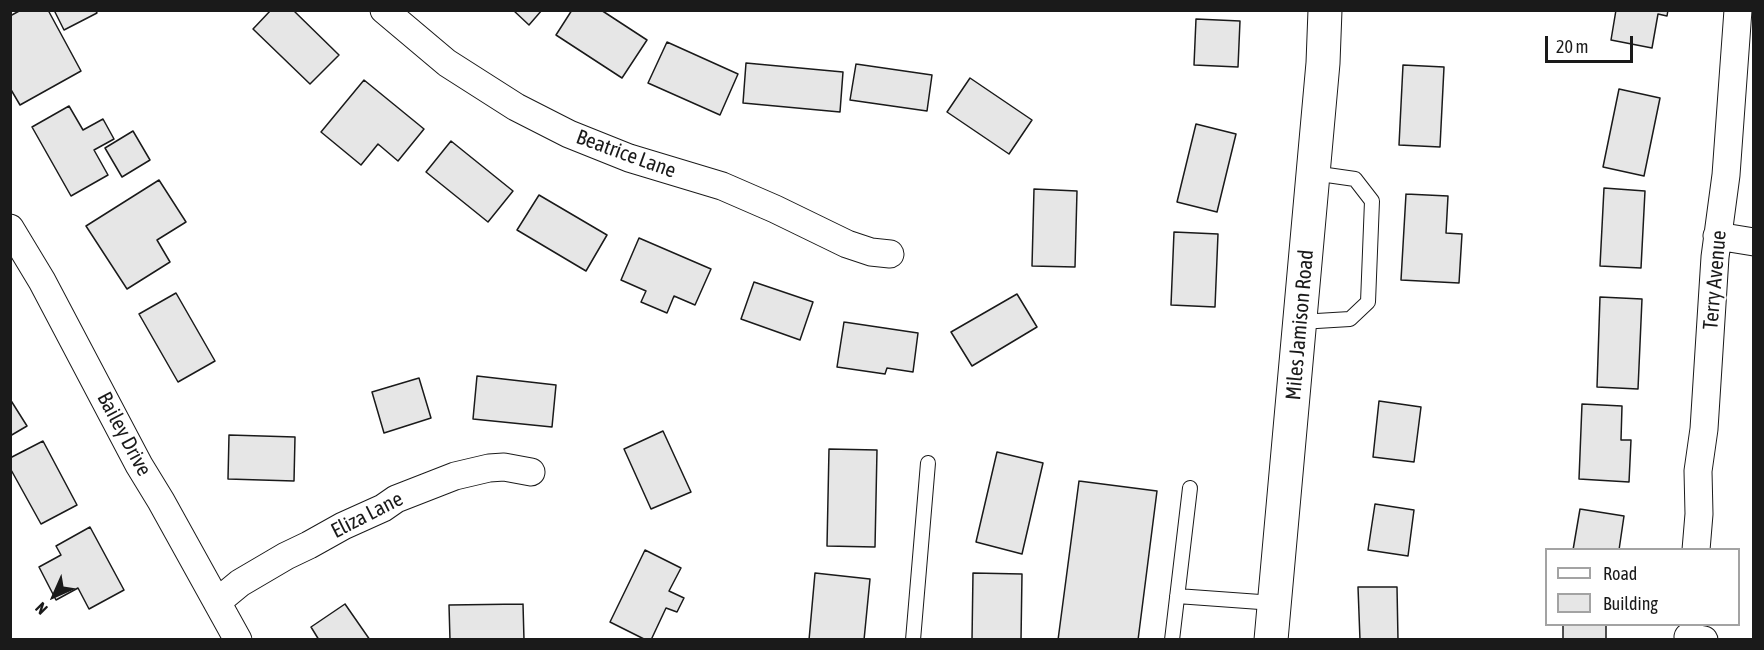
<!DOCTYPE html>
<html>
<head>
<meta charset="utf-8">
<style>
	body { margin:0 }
	#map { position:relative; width:1764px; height:650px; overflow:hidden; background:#fff; font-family:"Asap Condensed",sans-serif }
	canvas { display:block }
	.frame { position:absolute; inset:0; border:12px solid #1a1a1a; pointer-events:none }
	.legend { position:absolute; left:1545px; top:548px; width:195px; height:78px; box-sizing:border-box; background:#fff; border:2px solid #a3a3a3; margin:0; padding:8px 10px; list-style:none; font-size:18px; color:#1a1a1a }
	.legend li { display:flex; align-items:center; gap:12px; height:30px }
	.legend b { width:30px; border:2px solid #a3a3a3 }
	.north { position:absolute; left:24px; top:566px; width:60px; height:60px; -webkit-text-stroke:4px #fff; paint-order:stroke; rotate:225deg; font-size:16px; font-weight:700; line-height:24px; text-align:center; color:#1a1a1a }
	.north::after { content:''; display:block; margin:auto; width:21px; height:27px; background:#1a1a1a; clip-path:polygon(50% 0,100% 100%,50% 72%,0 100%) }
	.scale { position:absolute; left:1545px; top:36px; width:88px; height:27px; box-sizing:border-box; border:3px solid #1a1a1a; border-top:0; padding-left:8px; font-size:18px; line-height:21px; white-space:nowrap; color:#1a1a1a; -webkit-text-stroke:4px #fff; paint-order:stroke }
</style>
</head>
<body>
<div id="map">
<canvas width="1764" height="650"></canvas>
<div class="frame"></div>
<ul class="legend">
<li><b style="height:8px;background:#fff"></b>Road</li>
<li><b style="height:16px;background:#e6e6e6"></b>Building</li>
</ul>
<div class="north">N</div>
<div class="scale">20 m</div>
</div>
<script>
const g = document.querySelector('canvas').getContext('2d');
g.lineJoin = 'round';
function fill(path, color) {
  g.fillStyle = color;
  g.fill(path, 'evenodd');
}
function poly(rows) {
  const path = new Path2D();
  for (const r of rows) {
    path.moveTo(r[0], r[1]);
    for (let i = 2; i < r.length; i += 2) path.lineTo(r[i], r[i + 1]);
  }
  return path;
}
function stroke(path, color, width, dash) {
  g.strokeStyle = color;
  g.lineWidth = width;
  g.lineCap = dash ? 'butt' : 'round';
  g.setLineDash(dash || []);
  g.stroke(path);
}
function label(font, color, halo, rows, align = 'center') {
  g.font = font + ' "Asap Condensed",sans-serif';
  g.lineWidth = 4.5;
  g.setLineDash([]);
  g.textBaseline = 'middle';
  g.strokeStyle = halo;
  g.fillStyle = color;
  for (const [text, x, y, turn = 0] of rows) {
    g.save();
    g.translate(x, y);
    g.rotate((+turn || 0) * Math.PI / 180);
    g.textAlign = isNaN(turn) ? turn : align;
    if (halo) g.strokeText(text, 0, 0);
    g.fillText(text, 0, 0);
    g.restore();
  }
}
const building = poly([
	[21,10,48,10,81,71,20,105,10,88,10,16,21,10],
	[54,10,95,10,97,13,64,30,54,10],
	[271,10,293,10,339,55,310,84,253,29,271,10],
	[513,10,542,10,529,25,513,10],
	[572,10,601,10,647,40,622,78,556,35,572,10],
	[1616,10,1668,10,1667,16,1658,14,1652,48,1611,40,1616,10],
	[1196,19,1240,21,1238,67,1194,65,1196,19],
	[667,42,738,74,720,115,648,83,667,42],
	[746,63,843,72,840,112,743,103,746,63],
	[856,64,932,75,927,111,850,100,856,64],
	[1403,65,1444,67,1440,147,1399,145,1403,65],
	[970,78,1032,120,1009,154,947,112,970,78],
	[364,80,424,129,398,161,378,144,361,165,321,132,364,80],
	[1619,89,1660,98,1644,176,1603,167,1619,89],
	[69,106,83,130,103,119,114,139,94,150,108,175,71,196,32,127,69,106],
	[1196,124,1236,134,1217,212,1177,202,1196,124],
	[133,131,150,160,122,177,105,148,133,131],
	[451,141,513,191,488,222,426,172,451,141],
	[159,180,186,222,157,240,170,262,127,289,86,226,159,180],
	[1604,188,1645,191,1641,268,1600,266,1604,188],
	[1034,189,1077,191,1075,267,1032,266,1034,189],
	[1406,194,1448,196,1446,233,1462,234,1459,283,1401,280,1406,194],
	[539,195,607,235,586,271,517,230,539,195],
	[1174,232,1218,234,1215,307,1171,305,1174,232],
	[639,238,711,269,695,305,674,296,667,313,641,302,646,291,621,280,639,238],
	[754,282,813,302,800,340,741,319,754,282],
	[176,293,215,361,178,382,139,314,176,293],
	[1017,294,1037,327,972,366,951,332,1017,294],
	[1600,297,1642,299,1638,389,1597,387,1600,297],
	[844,322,918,333,913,372,887,368,885,374,837,367,844,322],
	[477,376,556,385,552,427,473,419,477,376],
	[419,378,431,418,384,433,372,392,419,378],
	[10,399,27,426,10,436,10,399],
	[1379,401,1421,407,1414,462,1373,457,1379,401],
	[1582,404,1622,406,1621,440,1631,440,1629,482,1579,479,1582,404],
	[663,431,691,492,651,509,624,449,663,431],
	[229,435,295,437,294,481,228,479,229,435],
	[43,441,77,505,41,524,10,468,10,458,43,441],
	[829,449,877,450,875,547,827,546,829,449],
	[997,452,1043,463,1022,554,976,542,997,452],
	[1079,481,1157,491,1138,640,1058,640,1079,481],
	[1375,504,1414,510,1408,556,1368,550,1375,504],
	[1580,509,1624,516,1619,550,1573,550,1580,509],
	[90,527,124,590,89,609,78,588,56,600,39,567,61,555,56,546,90,527],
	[645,550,681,568,669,591,684,598,677,612,666,608,651,640,646,640,610,622,645,550],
	[815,573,870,579,864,640,809,640,815,573],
	[973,573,1022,574,1021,640,972,640,973,573],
	[1358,587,1397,587,1398,640,1360,640,1358,587],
	[345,604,370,640,319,640,311,627,345,604],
	[523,604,524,640,450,640,449,605,523,604],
	[1563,624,1606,624,1606,640,1563,640,1563,624]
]);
fill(building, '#e6e6e6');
stroke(building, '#1a1a1a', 1.5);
const service = poly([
	[1300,322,1350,319,1368,302,1372,201,1355,179,1313,173],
	[1177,596,1274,603],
	[913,640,928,463],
	[1172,640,1190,488]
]);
const minor = poly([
	[384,10,447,63,516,107,569,134,629,158,722,186,775,209,847,244,871,252,890,254],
	[10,228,42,281,139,465,161,501,238,640],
	[1717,236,1754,242],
	[1696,550,1699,514,1698,471,1704,429,1715,257,1726,175,1738,10],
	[217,602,240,583,286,556,309,545,343,526,383,508,396,499,455,476,489,468,504,467,531,472],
	[1688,637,1704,640]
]);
const secondary = poly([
	[1271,640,1323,63,1325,10]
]);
stroke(service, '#1a1a1a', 16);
stroke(minor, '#1a1a1a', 29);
stroke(secondary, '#1a1a1a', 35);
stroke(service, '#fff', 14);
stroke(minor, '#fff', 27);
stroke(secondary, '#fff', 33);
label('21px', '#1a1a1a', '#fff', [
	["Beatrice Lane",626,154,20],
	["Terry Avenue",1715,280,-85],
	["Miles Jamison Road",1300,325,-85],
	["Bailey Drive",124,434,62],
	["Eliza Lane",367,515,-27]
]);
</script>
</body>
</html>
